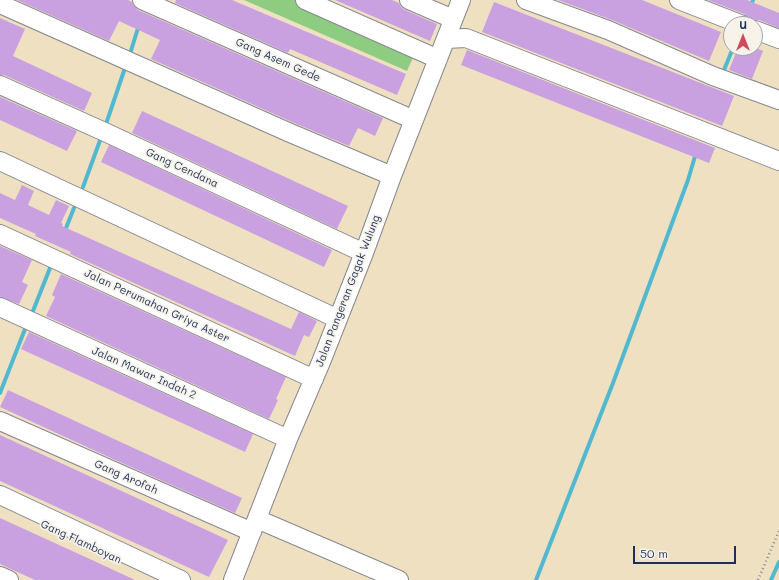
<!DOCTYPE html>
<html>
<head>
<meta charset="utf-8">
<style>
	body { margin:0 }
	#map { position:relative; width:779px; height:580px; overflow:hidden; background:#f0e0c2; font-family:Mali,sans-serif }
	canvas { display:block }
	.north { position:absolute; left:723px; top:16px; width:40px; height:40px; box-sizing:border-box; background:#f7f3e8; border:1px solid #9fa5b1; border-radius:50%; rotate:0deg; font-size:11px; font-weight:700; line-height:16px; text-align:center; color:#1b2f5e }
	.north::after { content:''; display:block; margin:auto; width:14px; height:18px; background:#d1495b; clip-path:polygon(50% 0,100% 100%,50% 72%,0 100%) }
	.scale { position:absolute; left:633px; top:546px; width:103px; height:18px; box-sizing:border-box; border:2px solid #1b2f5e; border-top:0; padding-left:5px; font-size:12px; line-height:14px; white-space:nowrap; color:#1b2f5e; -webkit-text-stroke:3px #f7f3e8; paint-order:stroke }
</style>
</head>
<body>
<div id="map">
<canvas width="779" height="580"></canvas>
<div class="north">U</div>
<div class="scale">50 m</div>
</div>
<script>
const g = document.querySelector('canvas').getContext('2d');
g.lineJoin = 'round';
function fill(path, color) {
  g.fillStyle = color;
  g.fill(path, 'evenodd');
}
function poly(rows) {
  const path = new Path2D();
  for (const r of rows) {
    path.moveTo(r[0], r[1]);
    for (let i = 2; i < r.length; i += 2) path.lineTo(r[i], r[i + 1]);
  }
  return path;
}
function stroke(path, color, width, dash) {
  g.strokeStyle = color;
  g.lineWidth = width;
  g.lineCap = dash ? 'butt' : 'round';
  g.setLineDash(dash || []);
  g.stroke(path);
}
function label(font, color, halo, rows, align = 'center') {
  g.font = font + ' Mali,sans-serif';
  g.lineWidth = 3.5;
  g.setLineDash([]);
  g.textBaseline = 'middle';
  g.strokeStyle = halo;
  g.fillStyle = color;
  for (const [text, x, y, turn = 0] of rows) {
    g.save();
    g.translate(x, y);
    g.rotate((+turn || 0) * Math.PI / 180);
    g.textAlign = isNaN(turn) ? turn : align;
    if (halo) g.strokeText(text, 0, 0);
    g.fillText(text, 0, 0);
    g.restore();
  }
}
fill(poly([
	[244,0,295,0,415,53,407,71]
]), '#8ecc82');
stroke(poly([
	[744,22,753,0],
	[129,57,139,25],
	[722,75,733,48],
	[105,127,126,65],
	[83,187,102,135],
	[64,233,74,208],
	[31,316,52,263],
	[0,393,27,324],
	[536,580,613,383,688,180,696,153],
	[771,580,779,562]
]), '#51b9cf', 4);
fill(poly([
	[17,0,128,0,132,2,134,6,138,10,383,118,375,136,358,128,349,146,292,122,151,59,160,40,119,21,109,41],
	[176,0,232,0,406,74,397,95,290,49,288,53,175,3],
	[335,0,392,0,399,3,401,7,405,10,437,24,430,41],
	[558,0,642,0,721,32,709,61,612,20],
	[708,0,747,0,779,13,779,28,759,20,753,20,744,14],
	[494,2,734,96,722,126,482,32],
	[0,18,25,29,13,56,92,93,84,111,4,75,0,75],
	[738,48,756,48,763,51,752,79,729,70],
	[467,50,715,148,709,163,461,65],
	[0,97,77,131,67,151,0,120],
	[142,111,348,206,337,229,132,133],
	[109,145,332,250,324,267,101,162],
	[22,185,34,191,28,205,49,215,56,200,69,206,61,223,63,224,62,226,291,329,299,312,317,321,309,337,304,335,295,356,70,254,71,252,35,236,36,234,0,218,0,193,15,200],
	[0,246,32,260,22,282,28,285,19,304,0,297],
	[61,274,286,377,276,399,278,400,269,419,46,316,55,297,52,295],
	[29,332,253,434,245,452,21,349],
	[8,390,242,498,235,513,113,459,0,407],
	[0,435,228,540,209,577,0,481],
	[0,518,92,560,135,580,35,580,24,575,0,564]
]), '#caa1e0');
const minor = poly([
	[142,0,414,120],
	[305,0,438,59],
	[409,0,453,19],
	[526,0,608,30,713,76,779,100],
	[679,0,740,24],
	[0,4,288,132,392,176],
	[755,30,779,39],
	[446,39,466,38,779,161],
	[0,85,107,133,364,253],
	[0,161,338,319],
	[0,234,314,379],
	[0,307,288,439],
	[0,421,252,532],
	[0,495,181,580],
	[257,519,399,580],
	[0,576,9,580],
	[233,580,288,439,321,362,364,253,392,176,461,0]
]);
stroke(minor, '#868890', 20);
stroke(poly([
	[758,580,779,531]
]), '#868890', 2.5, [1, 3]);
stroke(minor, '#fff', 18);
label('11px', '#1b2f5e', '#f7f3e8', [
	["Gang Asem Gede",278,60,24],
	["Gang Cendana",182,168,25],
	["Jalan Pangeran Gagak Wulung",348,291,-69],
	["Jalan Perumahan Griya Aster",157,306,25],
	["Jalan Mawar Indah 2",144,373,24],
	["Gang Arofah",126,477,24],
	["Gang Flamboyan",81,542,25]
]);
</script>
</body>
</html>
